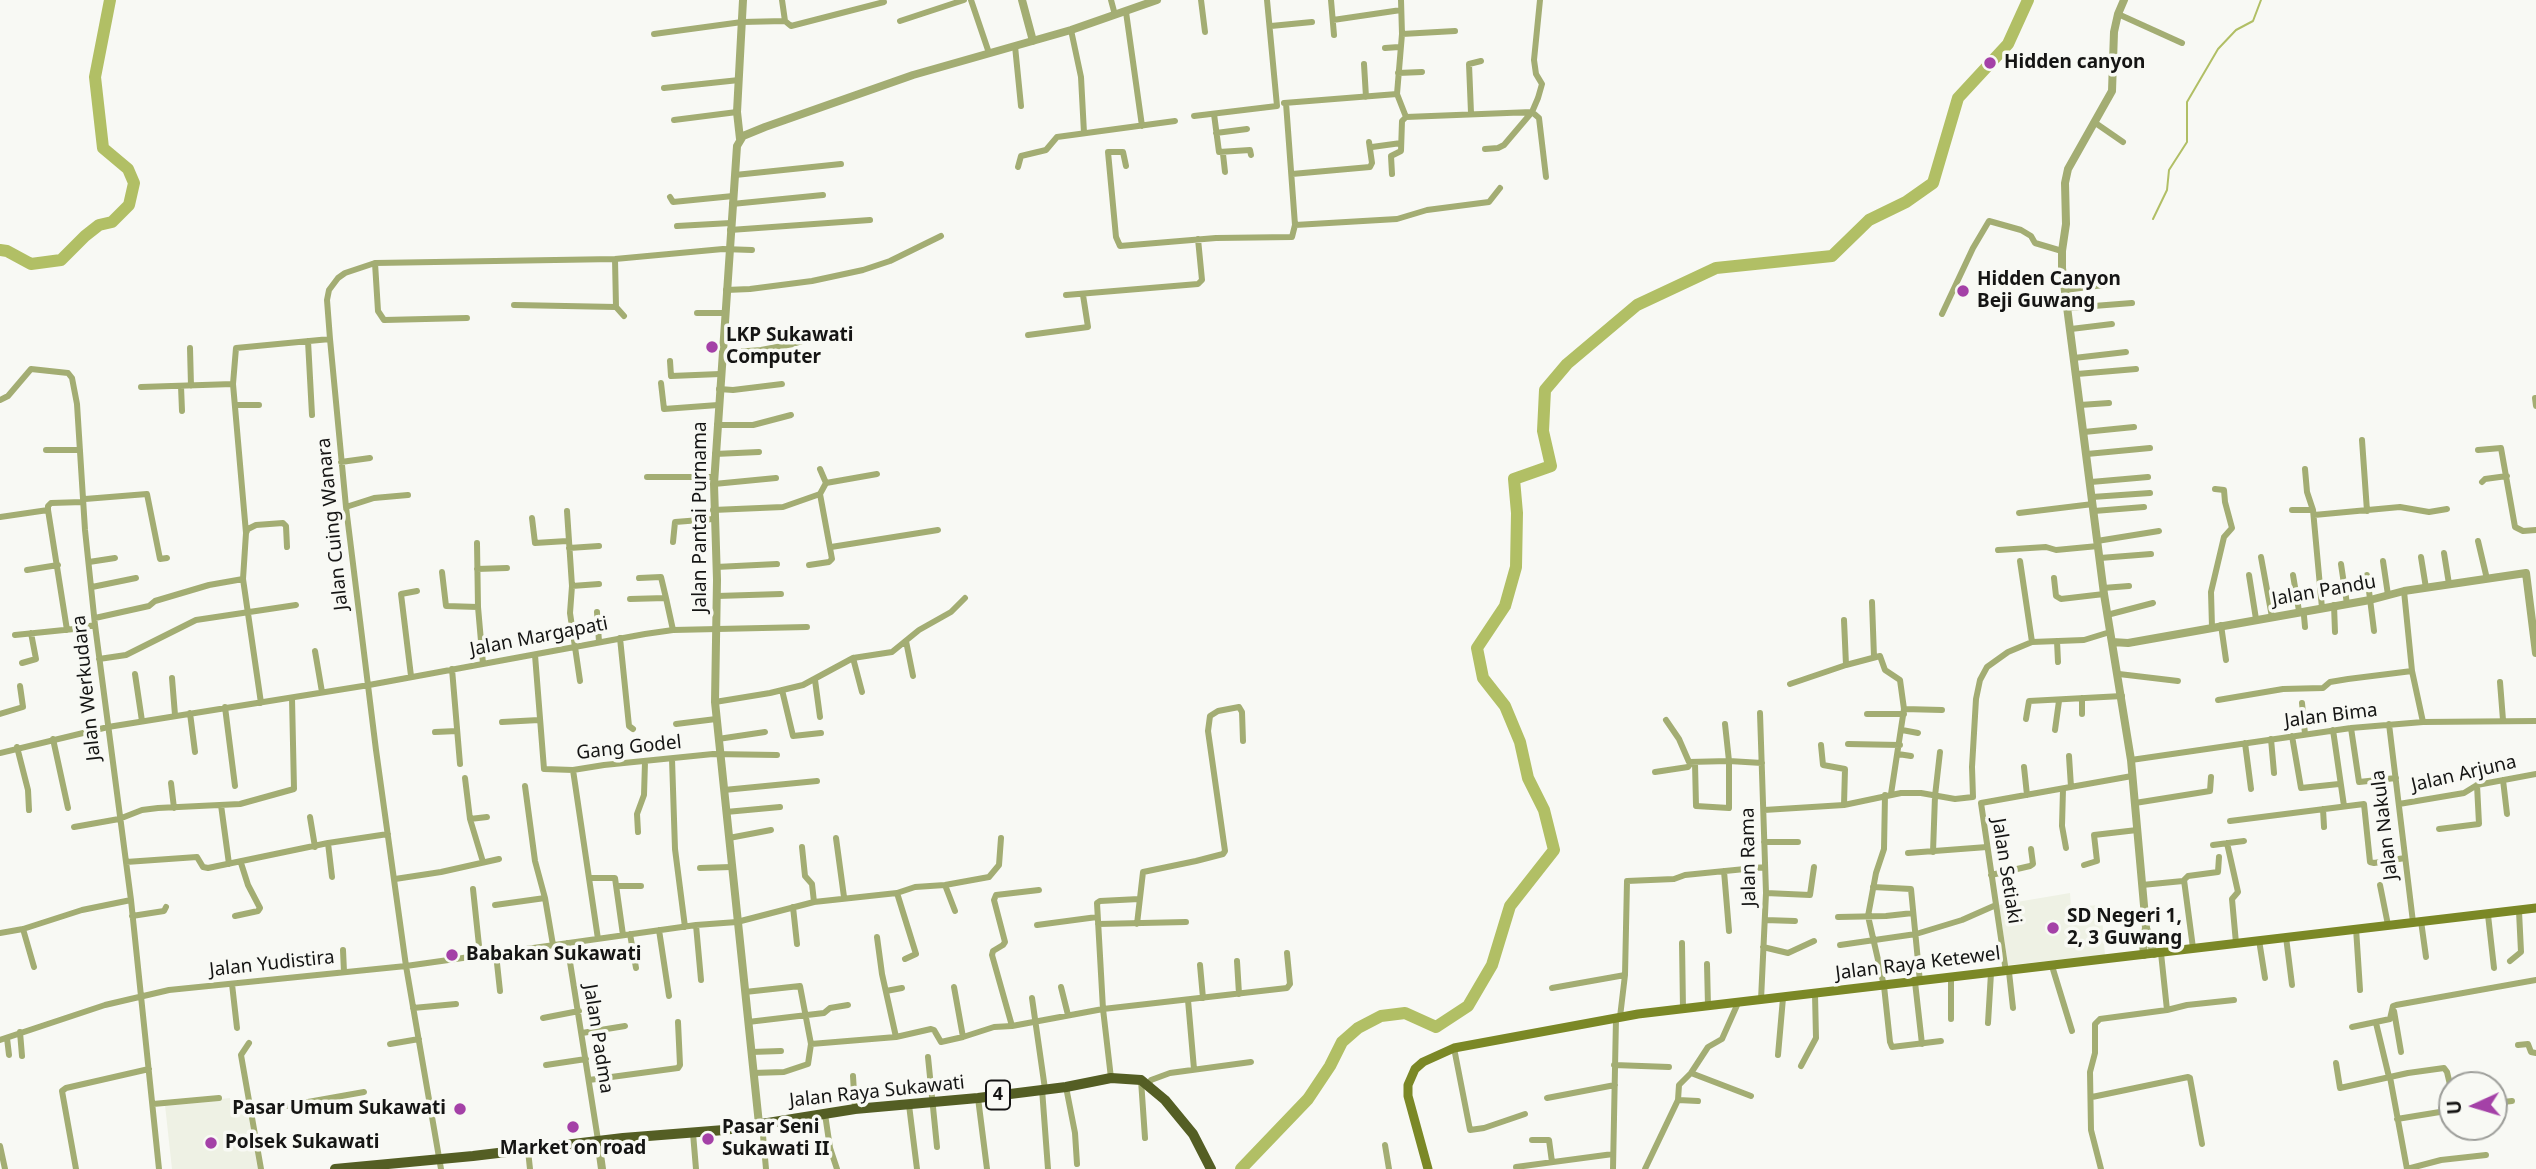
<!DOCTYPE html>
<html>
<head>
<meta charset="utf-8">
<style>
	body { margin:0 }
	#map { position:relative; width:2536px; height:1169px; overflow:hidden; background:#f8f9f4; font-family:"Noto Sans",sans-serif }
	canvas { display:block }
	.north { position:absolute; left:2438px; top:1071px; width:70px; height:70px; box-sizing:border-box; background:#f8f9f4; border:2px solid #9d9e9a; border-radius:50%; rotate:266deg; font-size:19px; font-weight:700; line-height:28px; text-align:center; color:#151514 }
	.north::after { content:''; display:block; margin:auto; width:24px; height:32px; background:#a441a7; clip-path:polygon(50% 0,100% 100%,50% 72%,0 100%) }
</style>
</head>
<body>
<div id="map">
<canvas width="2536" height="1169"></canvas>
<div class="north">U</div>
</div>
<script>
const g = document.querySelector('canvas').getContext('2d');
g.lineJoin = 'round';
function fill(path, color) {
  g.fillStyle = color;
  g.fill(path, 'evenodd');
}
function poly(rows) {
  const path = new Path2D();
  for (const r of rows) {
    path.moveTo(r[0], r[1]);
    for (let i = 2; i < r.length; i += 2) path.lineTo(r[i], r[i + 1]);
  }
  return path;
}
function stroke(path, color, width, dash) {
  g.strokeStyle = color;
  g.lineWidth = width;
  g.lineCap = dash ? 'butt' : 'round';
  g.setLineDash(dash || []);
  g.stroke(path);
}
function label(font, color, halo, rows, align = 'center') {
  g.font = font + ' "Noto Sans",sans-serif';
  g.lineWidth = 7;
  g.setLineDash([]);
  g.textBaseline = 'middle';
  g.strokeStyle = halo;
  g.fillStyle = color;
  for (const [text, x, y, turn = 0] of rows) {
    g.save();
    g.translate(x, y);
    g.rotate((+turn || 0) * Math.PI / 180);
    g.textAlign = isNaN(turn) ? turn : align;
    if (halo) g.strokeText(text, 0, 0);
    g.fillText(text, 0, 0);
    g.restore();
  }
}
fill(poly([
	[2070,893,2071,907,2101,905,2105,955,2008,965,1999,905],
	[230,1098,233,1116,248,1113,258,1169,172,1169,165,1105]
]), '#eef1e4');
stroke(poly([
	[2153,219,2167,190,2169,170,2187,142,2187,102,2218,49,2236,30,2253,21,2261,0]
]), '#b1bf65', 2);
stroke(poly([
	[0,250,7,251,31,264,61,260,85,236,99,225,112,222,129,205,134,183,128,169,103,148,95,77,110,0],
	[1241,1169,1308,1099,1330,1066,1342,1042,1358,1028,1381,1016,1405,1013,1436,1027,1468,1006,1492,965,1510,906,1554,850,1544,810,1528,778,1520,742,1505,706,1483,678,1477,648,1505,606,1516,567,1517,513,1514,479,1551,466,1543,431,1545,390,1567,364,1637,305,1716,268,1832,256,1869,220,1906,202,1933,183,1958,98,2008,44,2028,0]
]), '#b1bf65', 12);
stroke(poly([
	[782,0,785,21],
	[971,0,989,53],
	[1111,0,1115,15],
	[1201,0,1205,32],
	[1331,0,1334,35],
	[1401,0,1402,34,1397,94,1406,117],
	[1126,12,1142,126],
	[2118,14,2182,43],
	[1333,20,1401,10],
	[900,21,964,0],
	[1271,26,1312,22],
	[1071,30,1081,77,1084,133],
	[654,34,742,22,785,21,791,26,884,2],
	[1402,34,1455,31],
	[1015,46,1021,106],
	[1385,48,1399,47],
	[1364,64,1366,97],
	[1398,73,1422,72],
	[664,88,739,80],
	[1284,103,1397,94],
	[1471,113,1469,64,1481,61],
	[1214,114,1219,152,1250,150,1251,155],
	[1194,116,1277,106,1267,0],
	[674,120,737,112],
	[2094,122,2123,142],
	[1216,133,1247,129],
	[1372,147,1401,143],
	[1485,149,1498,148,1504,145,1532,112,1538,98,1542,84,1536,74,1534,60,1540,0],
	[1223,154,1225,172],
	[1126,166,1123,152,1108,152,1116,237,1120,246,1216,238,1292,237,1295,225,1286,103],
	[1018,167,1021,156,1046,150,1057,137,1175,121],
	[1292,174,1370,167,1372,163,1369,142],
	[1392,174,1391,156,1401,151,1402,121,1406,117,1532,112,1539,118,1546,177],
	[735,175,841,164],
	[670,197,673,202,733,196],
	[732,204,823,195],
	[1295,225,1397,219,1427,210,1489,202,1500,188],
	[677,226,731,223],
	[730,230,870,220],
	[375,263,378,311,384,320,467,318],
	[726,290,750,289,812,281,863,270,890,261,941,236],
	[2065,290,2111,284],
	[1066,295,1198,284,1202,280,1198,239],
	[514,305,616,307,615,259],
	[616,307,624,316],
	[2068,308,2132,303],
	[697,313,725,313],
	[1942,314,1973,248,1989,221,2021,230,2031,236,2035,243,2062,251],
	[2071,329,2112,324],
	[1028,335,1088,327,1083,295],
	[308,341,312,415],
	[190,348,191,386],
	[722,353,761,350,793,344,828,333],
	[2074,358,2126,352],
	[670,361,671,376,720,374],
	[2077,374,2136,369],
	[661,383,664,409,718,405],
	[181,386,182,411],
	[141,387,233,384],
	[719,389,733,390,782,384],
	[2535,398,2536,406],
	[0,400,8,396,31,369,68,373,72,378,77,404,85,530,95,625,131,900,159,1169],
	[235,405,259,405],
	[2080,405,2109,403],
	[717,425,753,425,791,415],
	[2084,432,2134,427],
	[2362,440,2367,511],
	[46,450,80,450],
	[2478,450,2501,448,2515,527,2523,531,2536,530],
	[715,454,759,452],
	[2087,454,2150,448],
	[341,462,370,458],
	[820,469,826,483],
	[2305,469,2307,492,2313,510,2322,608],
	[647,477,714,477],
	[2091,482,2148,477],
	[2482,482,2485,479,2507,476],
	[714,484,776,478],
	[2092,497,2150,493],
	[85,499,147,494,160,559,167,558],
	[346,507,374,498,408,495],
	[48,510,48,506,51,503,83,502],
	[713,510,783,507,820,494,826,483,877,474],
	[2292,510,2313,510],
	[567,511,572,586,570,613,580,681],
	[2094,511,2144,507],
	[2019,513,2093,504],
	[2314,515,2400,507,2429,512,2447,509],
	[0,517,48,510,67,630],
	[532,518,535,543,567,541],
	[246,533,233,384,236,348,330,339],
	[2097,541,2159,531],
	[2478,541,2487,579],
	[673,542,675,522,713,519],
	[477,543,478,607,483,664],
	[831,547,938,530],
	[569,548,599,546],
	[1998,550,2046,547,2056,550,2098,546],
	[2444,553,2449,584],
	[2261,557,2272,617],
	[2421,557,2426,588],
	[2100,558,2151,554],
	[2020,561,2032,642],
	[2383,561,2388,595],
	[89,562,115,558],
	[2341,564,2347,604],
	[809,565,829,562,832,559,820,494],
	[716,567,777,564],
	[477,569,507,568],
	[27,570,58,565],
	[442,572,446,606,478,607],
	[2249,575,2256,619],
	[2293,575,2299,611],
	[2367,575,2374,631],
	[639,578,661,577,666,598],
	[2054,578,2056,596,2061,599,2104,594],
	[572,586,599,584],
	[92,587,136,578],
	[2103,588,2129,586],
	[2404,591,2412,671,2423,722],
	[717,596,781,594],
	[630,599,666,598,673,630],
	[1872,602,1874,657],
	[2334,605,2335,632],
	[597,612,599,642],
	[2107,615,2153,603],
	[2304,616,2305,627],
	[95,618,149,606,155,601,209,585,243,579],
	[1844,620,1846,665],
	[2221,625,2226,660],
	[2212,627,2211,592,2224,537,2232,528,2225,502,2224,490,2215,489],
	[15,635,74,629,95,625],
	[620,638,629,726,633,729],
	[906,641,913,676],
	[2057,641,2058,662],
	[315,651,322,692],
	[535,655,544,769,573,770,604,765,713,754,777,755],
	[853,658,892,652,919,630,951,612,965,598],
	[99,659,126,655,196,620,296,605],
	[22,663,36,659,31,633],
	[452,669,460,764],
	[135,674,142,721],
	[2119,674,2178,681],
	[411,676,401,594,417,591],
	[172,678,175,715],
	[815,680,820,717],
	[2500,682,2503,720],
	[1790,684,1846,665,1880,656,1885,670,1900,680,1904,709,1891,794],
	[782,690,793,736,821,733],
	[2218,700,2283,689,2323,688,2330,682,2348,679,2412,671],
	[715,702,770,693,803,685,853,658,862,692],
	[261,703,243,579,246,533,248,529,256,525,283,523,286,526,287,547],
	[2302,703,2305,734],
	[225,707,235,786],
	[1904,709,1942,710],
	[190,713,195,752],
	[1760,713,1766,893,1761,1000],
	[0,714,23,707,20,686],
	[1867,714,1904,714],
	[2082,714,2082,698],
	[2026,719,2029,701,2122,696],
	[1666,720,1679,739,1689,762,1729,761,1762,763],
	[502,722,539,720],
	[676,724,716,719],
	[2389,724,2413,922],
	[2351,728,2359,782,2396,778],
	[1902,730,1918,733],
	[2055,730,2059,701],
	[2333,730,2344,806],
	[435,732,457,731],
	[2292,736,2301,788,2339,784],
	[53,739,68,808],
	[718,739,765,732],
	[2271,739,2274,773],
	[2245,743,2251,789],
	[1848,744,1900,745],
	[1821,745,1823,765,1845,769,1844,805],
	[17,747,28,790,29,810],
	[0,753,108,727,369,685,645,634,673,630,807,627],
	[1898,754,1911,756],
	[2069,756,2071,787],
	[672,759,675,849,685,927],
	[2131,760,2351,728,2423,722,2536,721],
	[1695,763,1696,806,1729,808,1729,761,1725,724],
	[2024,767,2027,795],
	[573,770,598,939],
	[1655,772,1688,767,1691,763],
	[465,778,470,819],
	[2503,780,2507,814],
	[171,783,174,808],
	[525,786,535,861,545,898,553,945],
	[2063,789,2062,826,2066,848],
	[724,790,817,781],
	[1885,795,1884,849,1876,873,1868,916,1884,986,1890,1042,1892,1047,1941,1041],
	[1973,797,1972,767,1976,699,1980,680,1987,667,2008,652,2032,642,2084,640,2110,632],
	[1981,803,2006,972],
	[1981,803,2132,776],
	[2135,803,2210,791,2211,777],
	[2399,804,2464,793,2477,785,2536,774],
	[221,805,229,864],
	[2323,809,2324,827],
	[1764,810,1844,805,1901,793,1921,793,1955,799,1973,797],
	[726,812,780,807],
	[310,817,315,847],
	[2230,821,2364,804,2370,862,2374,863,2405,858],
	[74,827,119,819,142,810,158,808,240,804,294,789,292,698],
	[2439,829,2479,824,2477,785],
	[638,832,637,814,644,795,645,762],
	[729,838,771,830],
	[836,838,844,897],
	[1764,842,1798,842],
	[328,843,332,877],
	[2227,843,2238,892,2232,899,2236,943],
	[2213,845,2244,841],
	[802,847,805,876,812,884,814,902],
	[1933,852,1935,796,1940,752],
	[1908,853,1987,847],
	[126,862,197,857,203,867,208,868,328,843,388,834],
	[483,862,470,819,487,817],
	[2084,865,2097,861,2094,835,2137,830],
	[700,868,731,867],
	[1724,871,1729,931],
	[1991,875,2030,866,2033,864,2031,849],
	[589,878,615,878,623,935],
	[395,879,441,872,499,859],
	[945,885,955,911],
	[2142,885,2183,881],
	[2380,885,2388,925],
	[617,886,641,886],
	[1873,887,1911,889,1920,982],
	[473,889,480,955],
	[897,893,916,954,905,959],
	[1766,893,1810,895,1814,867],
	[495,905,545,898],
	[793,907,797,944],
	[2488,915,2494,968],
	[132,916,164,911,166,907],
	[235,916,258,911,260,908,248,885,241,863],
	[1838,917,1886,916,1913,913],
	[1765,920,1795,921],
	[2421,921,2426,957],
	[1098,924,1186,922],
	[1137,924,1143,872,1196,861,1223,854,1225,851,1208,731,1210,716,1218,711,1239,707,1242,712,1243,741],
	[696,925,701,980],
	[1037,925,1097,917],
	[2356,928,2360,990],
	[23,929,34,967],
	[659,930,669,996],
	[0,933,23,929,82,910,131,900],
	[630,934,636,968],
	[877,937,882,974,896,1037],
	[2286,937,2292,985],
	[2259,940,2265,978],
	[567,943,598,1140],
	[1682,943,1683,1009],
	[1840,945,1916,934,1962,920,1996,905],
	[1763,947,1788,953,1814,941],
	[2193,948,2184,880,2188,876,2218,872,2219,857],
	[343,950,344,972],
	[2161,953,2167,1010],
	[496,954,500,991],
	[1237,961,1239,994],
	[2510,961,2521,952,2519,911],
	[1707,964,1708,1006],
	[1200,965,1203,998],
	[2052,966,2072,1031],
	[2009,972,2013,1008],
	[1951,977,1951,1019],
	[1915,982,1922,1044],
	[232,984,237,1028],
	[954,987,963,1037,994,1027,1012,1026,1103,1009,1097,903,1100,901,1139,899],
	[1061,987,1068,1015],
	[1552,988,1625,975],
	[886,991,902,988],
	[745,992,800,986,811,1044,808,1064,784,1072,753,1073],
	[1032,998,1045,1089],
	[1188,1000,1194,1069],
	[413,1008,456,1004],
	[2394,1011,2401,1052],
	[1620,1017,1625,975,1627,881,1674,879,1685,875,1765,867],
	[543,1018,579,1011],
	[748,1022,824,1013,830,1008,848,1005],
	[1988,1023,1991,973],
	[2376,1023,2389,1077],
	[1012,1026,992,955,993,951,1003,945,1005,942,994,900,996,895,1039,890],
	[2352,1027,2390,1019,2393,1006,2396,1005,2536,980],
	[20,1032,22,1056],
	[582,1033,625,1026],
	[7,1038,9,1055],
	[0,1040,105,1005,169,990,406,966,696,925,737,922,814,902,897,893,915,887,945,885,989,877,999,865,1001,838],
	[249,1043,241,1055,261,1169],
	[390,1044,419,1039],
	[811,1044,896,1037,931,1029,934,1030,941,1042,963,1037],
	[2518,1045,2528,1044,2531,1052,2536,1053],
	[1454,1048,1470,1130,1484,1128,1525,1114],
	[751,1052,781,1051],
	[1778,1055,1783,998],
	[928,1057,937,1147],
	[2336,1063,2340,1088,2408,1073,2444,1068,2447,1072,2452,1093],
	[546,1065,586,1059],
	[1614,1065,1669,1067],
	[1801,1066,1816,1038,1815,994],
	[1691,1073,1751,1096],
	[853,1076,855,1109],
	[2390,1077,2407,1169,2441,1160,2486,1155],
	[1111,1078,1103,1009,1287,988,1290,984,1287,953],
	[589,1080,678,1068,680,1065,678,1022],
	[1141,1080,1145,1138],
	[1148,1085,1151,1080,1170,1073,1251,1062],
	[1066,1087,1075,1133,1077,1164],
	[1042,1089,1048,1169],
	[2092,1097,2188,1077,2190,1078,2202,1144],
	[978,1098,987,1169],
	[1547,1098,1615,1085],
	[1678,1100,1698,1101],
	[2494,1103,2512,1101],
	[153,1104,219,1098],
	[909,1105,917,1169],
	[252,1112,364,1092],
	[825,1114,830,1148,837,1169],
	[2397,1119,2452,1110],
	[762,1124,766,1169],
	[693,1133,696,1169],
	[1532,1140,1549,1140,1552,1162],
	[1385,1145,1389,1169],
	[0,1146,5,1169],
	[528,1150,530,1169],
	[1516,1167,1613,1154],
	[76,1169,62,1091,66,1088,149,1069],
	[441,1169,406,966,376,750,346,507,330,339,327,300,329,290,338,278,345,273,375,263,615,259,723,249,752,250],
	[1613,1169,1616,1018],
	[1645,1169,1678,1100,1679,1085,1691,1073,1708,1047,1722,1039,1738,1003],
	[2101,1169,2091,1130,2090,1072,2095,1053,2095,1024,2100,1019,2167,1010,2187,1005,2234,1000]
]), '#a3ad73', 6);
stroke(poly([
	[1022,0,1033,41],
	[2124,0,2118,14,2114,32,2112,91,2068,169,2065,183,2066,224,2062,251,2062,268,2104,594,2131,760,2146,928,2154,954],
	[740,139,737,112,743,0],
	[2112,642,2128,643,2370,600,2404,591,2526,573,2536,653],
	[2144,955,2143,944,2146,928],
	[759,1124,715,702,717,580,714,484,737,146,743,136,765,127,913,75,1071,30,1157,0],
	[598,1140,602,1169]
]), '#a3ad73', 8);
stroke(poly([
	[1428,1169,1408,1096,1408,1085,1415,1069,1423,1062,1454,1048,1638,1014,2536,908]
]), '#7b8826', 9);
stroke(poly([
	[335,1169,473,1156,623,1138,724,1130,855,1109,978,1098,1066,1087,1111,1078,1141,1080,1165,1100,1193,1134,1211,1169]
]), '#545e24', 10);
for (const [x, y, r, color] of [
	[1990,63,7,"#a441a7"],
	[1963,291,7,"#a441a7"],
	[712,347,7,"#a441a7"],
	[2053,928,7,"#a441a7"],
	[452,955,7,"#a441a7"],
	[460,1109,7,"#a441a7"],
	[573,1127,7,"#a441a7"],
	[708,1139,7,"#a441a7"],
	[211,1143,7,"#a441a7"]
]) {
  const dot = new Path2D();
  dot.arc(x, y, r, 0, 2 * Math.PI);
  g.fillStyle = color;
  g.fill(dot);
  stroke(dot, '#f8f9f4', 2.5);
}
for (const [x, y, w] of [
	[998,1095,24]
]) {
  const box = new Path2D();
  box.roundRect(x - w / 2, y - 14.5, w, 29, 5);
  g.fillStyle = '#f8f9f4';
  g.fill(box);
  stroke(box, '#151514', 2);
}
label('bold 18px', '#151514', null, [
	["4",998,1095]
]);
label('bold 19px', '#151514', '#f8f9f4', [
	["Hidden canyon",2004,63],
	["Hidden Canyon",1977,280],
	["Beji Guwang",1977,302],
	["LKP Sukawati",726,336],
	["Computer",726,358],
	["SD Negeri 1,",2067,917],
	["2, 3 Guwang",2067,939],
	["Babakan Sukawati",466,955],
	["Pasar Umum Sukawati",446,1109,"right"],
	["Pasar Seni",722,1128],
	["Sukawati II",722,1150],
	["Polsek Sukawati",225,1143],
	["Market on road",573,1149,"center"]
], 'left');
label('19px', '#151514', '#f8f9f4', [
	["Jalan Pantai Purnama",701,517,-90],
	["Jalan Cuing Wanara",333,524,-96],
	["Jalan Pandu",2324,591,-10],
	["Jalan Margapati",539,637,-11],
	["Jalan Werkudara",87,688,-96],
	["Jalan Bima",2331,716,-7],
	["Gang Godel",629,748,-6],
	["Jalan Arjuna",2464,774,-13],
	["Jalan Nakula",2385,825,-97],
	["Jalan Rama",1749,857,-91],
	["Jalan Setiaki",2006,871,81],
	["Jalan Yudistira",272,964,-6],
	["Jalan Raya Ketewel",1918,964,-7],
	["Jalan Padma",598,1039,81],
	["Jalan Raya Sukawati",877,1092,-6]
]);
</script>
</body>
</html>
